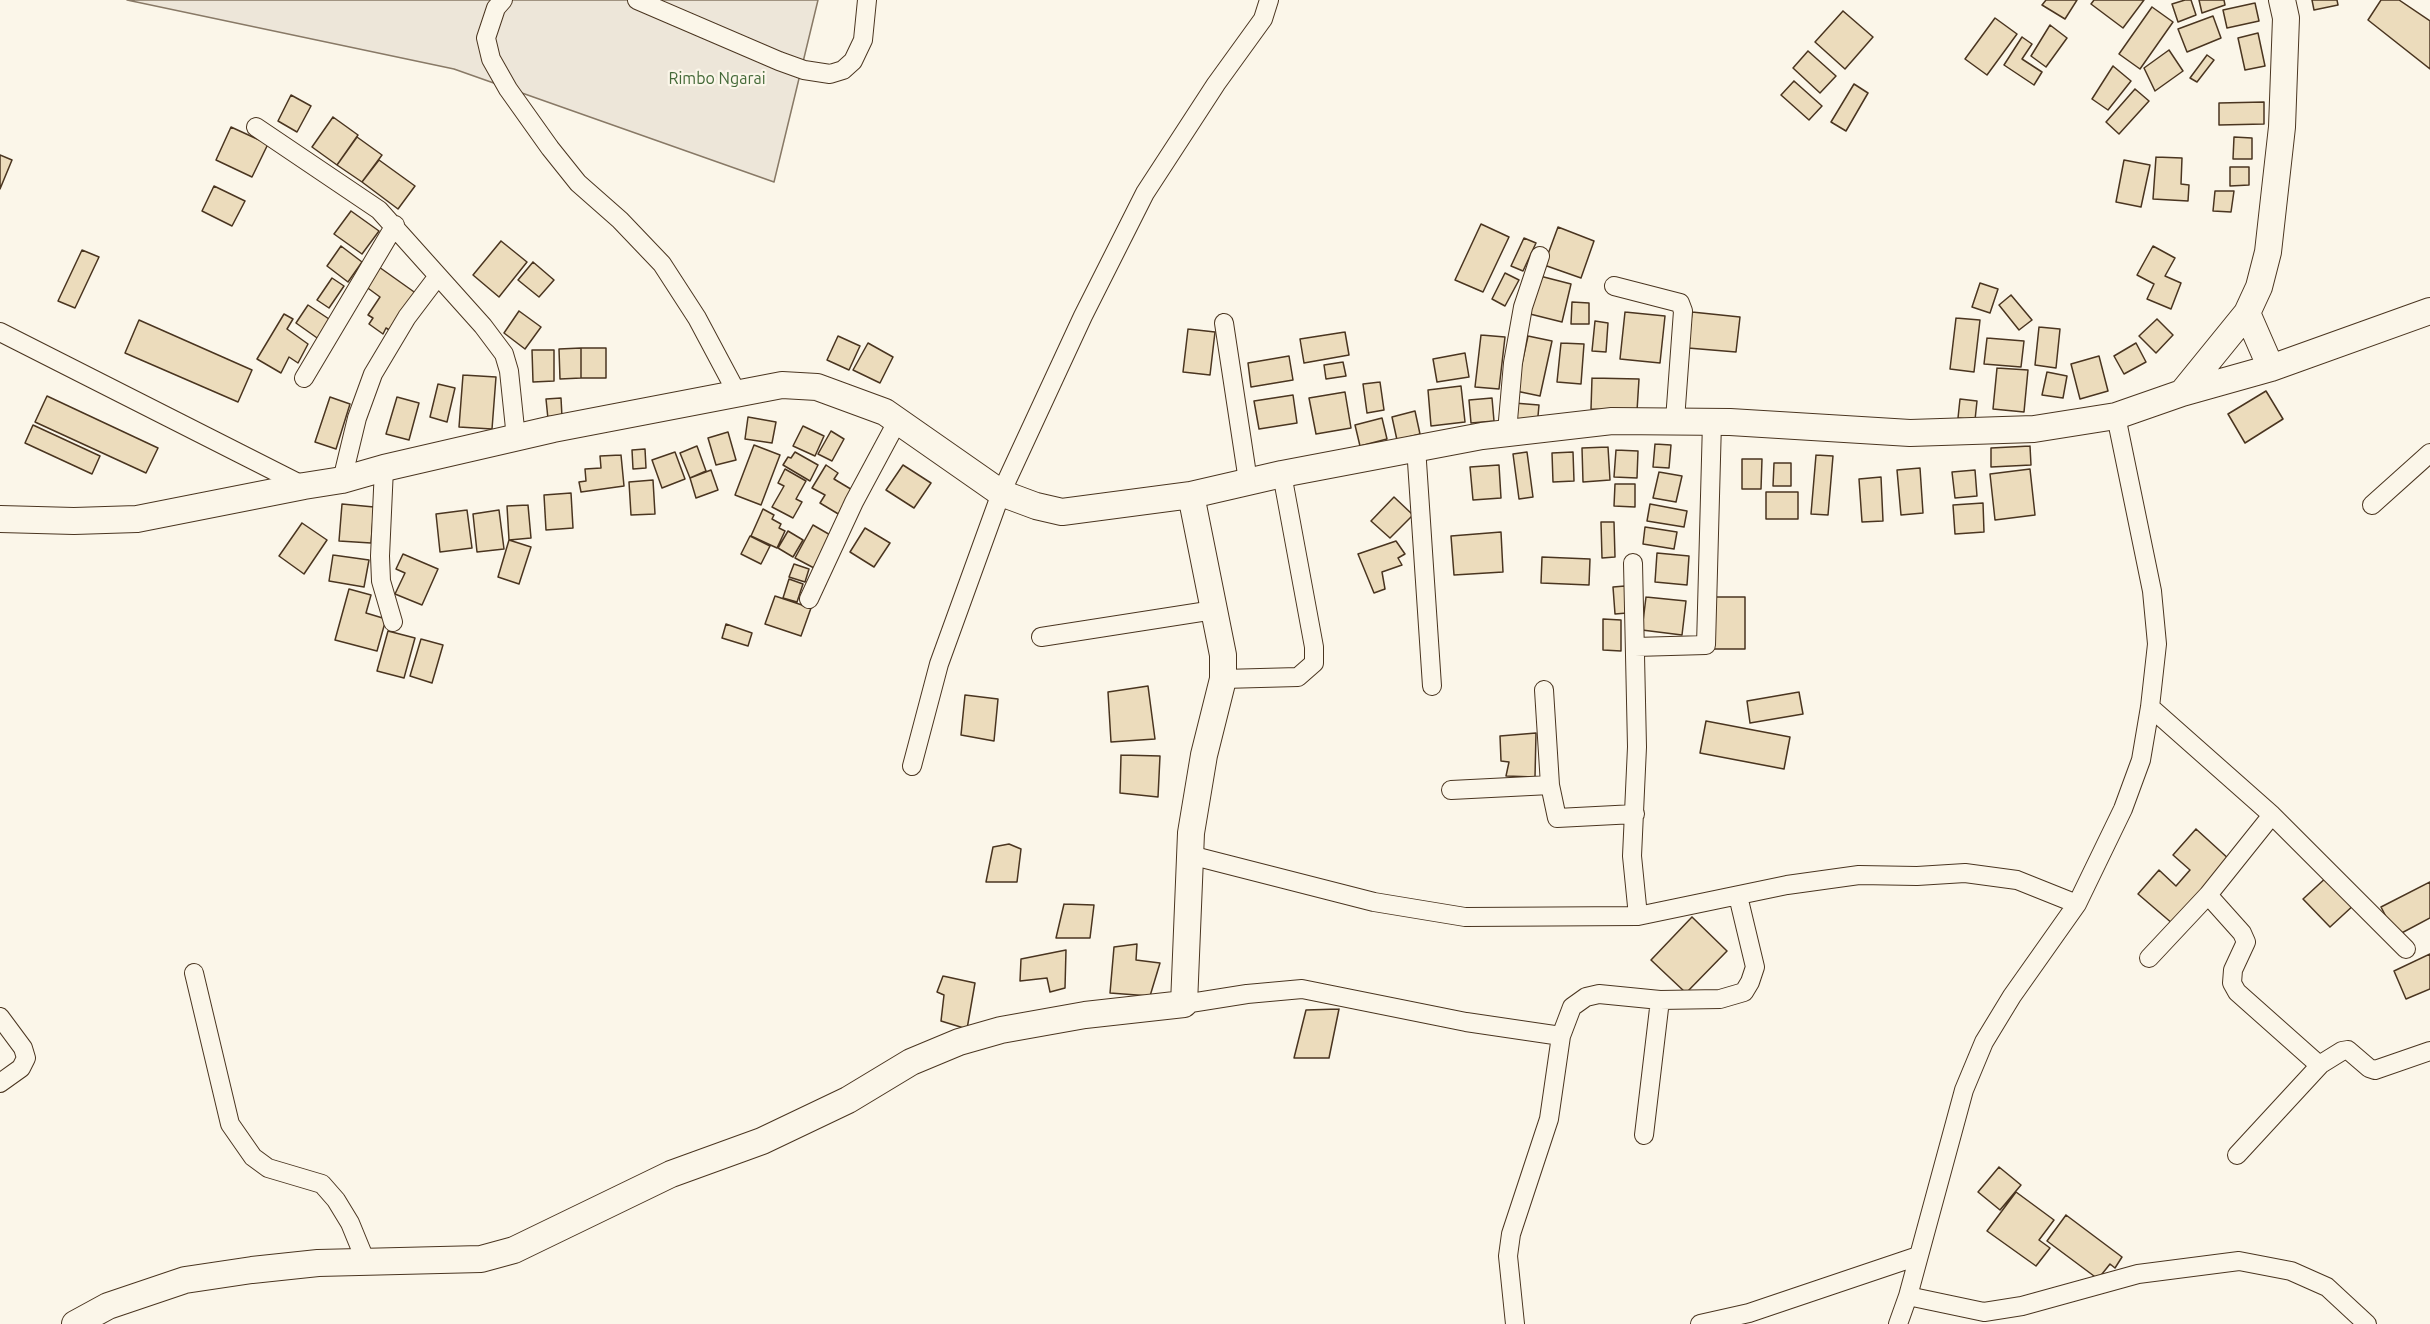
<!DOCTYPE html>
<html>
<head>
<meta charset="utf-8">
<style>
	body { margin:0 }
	canvas { display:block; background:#fbf6e9 }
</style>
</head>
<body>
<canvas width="2430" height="1324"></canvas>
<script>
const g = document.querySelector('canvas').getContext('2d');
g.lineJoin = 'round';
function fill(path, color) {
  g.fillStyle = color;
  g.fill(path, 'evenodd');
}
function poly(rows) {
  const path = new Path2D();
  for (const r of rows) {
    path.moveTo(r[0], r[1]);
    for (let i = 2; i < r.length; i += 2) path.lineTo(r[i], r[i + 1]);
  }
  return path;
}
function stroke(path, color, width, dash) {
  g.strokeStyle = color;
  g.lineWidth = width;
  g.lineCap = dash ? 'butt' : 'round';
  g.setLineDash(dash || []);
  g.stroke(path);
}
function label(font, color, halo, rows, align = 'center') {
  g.font = font + ' Ubuntu,sans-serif';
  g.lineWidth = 4.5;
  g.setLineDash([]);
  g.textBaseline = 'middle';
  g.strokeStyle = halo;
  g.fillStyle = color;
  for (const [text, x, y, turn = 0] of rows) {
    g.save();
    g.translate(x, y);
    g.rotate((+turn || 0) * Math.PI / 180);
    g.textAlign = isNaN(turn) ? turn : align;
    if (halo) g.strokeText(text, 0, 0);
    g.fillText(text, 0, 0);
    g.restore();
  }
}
const green = poly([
	[127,0,818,0,774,182,454,69,127,0]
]);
fill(green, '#ede6d9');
stroke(green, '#887966', 1.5);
const building = poly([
	[2046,0,2077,0,2065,19,2042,5,2046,0],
	[2094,0,2144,0,2123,28,2091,4,2094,0],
	[2185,0,2191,0,2196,15,2178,22,2172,4,2185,0],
	[2199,0,2224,0,2225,5,2202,13,2199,0],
	[2312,0,2337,0,2338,5,2314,10,2312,0],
	[2381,0,2399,0,2430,21,2430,69,2368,20,2381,0],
	[2255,3,2259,21,2227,28,2223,10,2255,3],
	[2152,7,2173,22,2140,69,2119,54,2152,7],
	[1843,11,1873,37,1845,69,1815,42,1843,11],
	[2213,16,2221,38,2187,52,2178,29,2213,16],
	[1995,18,2017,34,1987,75,1965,59,1995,18],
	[2050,25,2067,38,2046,67,2031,56,2050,25],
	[2258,33,2265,66,2245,70,2238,38,2258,33],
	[2022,37,2032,44,2022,59,2042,72,2034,85,2004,65,2022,37],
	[2169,50,2183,71,2155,91,2144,68,2169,50],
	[1808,51,1836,76,1820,93,1793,68,1808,51],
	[2207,55,2214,60,2197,82,2190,78,2207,55],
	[2113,66,2131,81,2108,110,2092,99,2113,66],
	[1794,81,1822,106,1809,120,1781,95,1794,81],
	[1854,84,1868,93,1846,131,1831,122,1854,84],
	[2135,89,2149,101,2119,134,2106,122,2135,89],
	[291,95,311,106,297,132,278,121,291,95],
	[2264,102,2264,124,2219,125,2219,103,2264,102],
	[333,117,358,135,337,165,312,147,333,117],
	[231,127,268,144,252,177,216,160,231,127],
	[357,137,382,155,362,182,337,165,357,137],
	[2234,137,2252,138,2252,159,2233,159,2234,137],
	[0,155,12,160,0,189,0,155],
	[2156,157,2182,158,2181,184,2189,185,2188,201,2153,199,2156,157],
	[379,160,415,186,398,209,362,182,379,160],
	[2124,160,2150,165,2141,207,2116,202,2124,160],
	[2230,167,2249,167,2249,185,2230,186,2230,167],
	[214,186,245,201,232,226,202,211,214,186],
	[2215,191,2234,191,2231,212,2213,211,2215,191],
	[351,211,379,231,362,254,334,234,351,211],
	[1481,224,1509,237,1483,292,1455,280,1481,224],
	[1558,227,1594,241,1581,278,1544,265,1558,227],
	[1524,238,1536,243,1523,271,1511,266,1524,238],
	[501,241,527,262,499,297,473,275,501,241],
	[341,246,362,262,348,282,327,266,341,246],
	[2153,246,2175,258,2165,276,2181,283,2171,309,2147,299,2154,284,2137,275,2153,246],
	[82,250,99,257,75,308,58,301,82,250],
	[533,262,554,280,539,297,518,280,533,262],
	[379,267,417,294,391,331,386,328,383,334,369,324,373,318,368,315,380,297,365,286,379,267],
	[1505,273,1519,280,1505,306,1492,299,1505,273],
	[1536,275,1571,284,1562,322,1526,313,1536,275],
	[332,278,344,286,329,308,317,300,332,278],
	[1980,283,1998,289,1990,313,1972,307,1980,283],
	[2011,295,2032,320,2019,330,1999,305,2011,295],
	[1572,302,1589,303,1589,324,1571,324,1572,302],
	[308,305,332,321,320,340,296,323,308,305],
	[519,311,541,327,525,349,504,333,519,311],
	[1625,312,1665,316,1660,363,1620,359,1625,312],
	[1692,312,1740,317,1736,352,1688,348,1692,312],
	[284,314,293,319,287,329,308,344,298,363,289,357,281,373,257,359,284,314],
	[1956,318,1980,320,1974,372,1950,369,1956,318],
	[2157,319,2173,335,2156,353,2139,336,2157,319],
	[139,320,252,370,238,402,125,353,139,320],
	[1595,321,1608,323,1606,352,1592,351,1595,321],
	[2039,327,2060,329,2056,368,2035,365,2039,327],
	[1188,329,1215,332,1210,375,1183,372,1188,329],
	[1345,332,1349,355,1304,363,1300,339,1345,332],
	[1481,335,1505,337,1499,389,1475,387,1481,335],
	[838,336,860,346,849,370,827,360,838,336],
	[1528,336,1552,341,1540,396,1516,391,1528,336],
	[1987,338,2024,341,2021,367,1984,364,1987,338],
	[868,343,893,357,880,383,853,370,868,343],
	[1561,343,1584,344,1581,384,1557,382,1561,343],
	[2136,343,2146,362,2124,374,2114,356,2136,343],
	[581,348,606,348,606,378,581,378,581,348],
	[581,348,581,378,560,379,559,349,581,348],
	[532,350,554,350,554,381,533,382,532,350],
	[1465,353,1469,377,1437,382,1433,359,1465,353],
	[1289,356,1293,380,1251,387,1248,363,1289,356],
	[2099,356,2108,391,2080,399,2071,364,2099,356],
	[1343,362,1346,376,1326,379,1324,365,1343,362],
	[1997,368,2028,370,2024,412,1993,409,1997,368],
	[2047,372,2067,376,2063,398,2042,395,2047,372],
	[463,375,496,377,492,429,459,427,463,375],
	[1592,378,1639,379,1637,411,1591,409,1592,378],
	[1380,382,1384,410,1367,413,1363,384,1380,382],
	[438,384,455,388,447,422,430,417,438,384],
	[1461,386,1465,422,1431,426,1428,390,1461,386],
	[2266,391,2283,419,2245,443,2228,414,2266,391],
	[1345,392,1351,428,1316,434,1309,398,1345,392],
	[1293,395,1297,423,1259,429,1254,401,1293,395],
	[47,396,158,448,146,473,35,422,47,396],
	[330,397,350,404,336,449,315,442,330,397],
	[397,397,419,403,409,440,386,434,397,397],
	[561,398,562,417,548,419,546,399,561,398],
	[1492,398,1494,421,1471,423,1469,400,1492,398],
	[1960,399,1977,401,1975,420,1958,418,1960,399],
	[1514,403,1539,405,1537,427,1512,425,1514,403],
	[1415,411,1420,434,1397,440,1392,417,1415,411],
	[748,417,776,422,772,443,745,439,748,417],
	[1382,418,1387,439,1360,446,1355,425,1382,418],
	[33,425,100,456,92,474,25,443,33,425],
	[803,426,824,436,815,456,793,446,803,426],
	[831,431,844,439,832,461,818,454,831,431],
	[728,432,736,460,716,465,708,438,728,432],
	[1655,444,1671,445,1669,468,1653,467,1655,444],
	[754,445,780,455,761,505,735,495,754,445],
	[697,446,706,471,690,478,680,453,697,446],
	[2030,446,2031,465,1991,467,1991,448,2030,446],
	[1608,447,1610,480,1583,482,1582,448,1608,447],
	[645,449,646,468,633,469,632,450,645,449],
	[1616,450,1638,451,1637,478,1614,477,1616,450],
	[675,452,685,479,662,488,652,460,675,452],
	[795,452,818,465,810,481,783,465,788,457,791,458,795,452],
	[1527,452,1533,497,1519,499,1513,454,1527,452],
	[1573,452,1574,481,1553,482,1552,453,1573,452],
	[621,455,624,486,581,492,579,482,586,481,585,469,601,468,600,456,621,455],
	[1816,455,1833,456,1828,515,1811,514,1816,455],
	[1742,459,1762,459,1761,489,1742,489,1742,459],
	[1774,463,1791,463,1791,486,1773,486,1774,463],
	[826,465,838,473,834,479,854,491,840,515,820,503,825,495,812,488,826,465],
	[903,465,931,483,914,508,886,490,903,465],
	[1499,465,1501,498,1473,500,1470,467,1499,465],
	[1920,468,1923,513,1901,515,1897,470,1920,468],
	[785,469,806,481,796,499,802,502,793,518,772,507,784,486,778,483,785,469],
	[2030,469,2035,515,1995,520,1990,474,2030,469],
	[711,470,718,490,696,498,690,478,711,470],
	[1975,470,1977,496,1955,498,1952,472,1975,470],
	[1659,472,1682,476,1676,502,1653,498,1659,472],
	[1881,477,1883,521,1862,522,1859,479,1881,477],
	[653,480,655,514,631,515,629,482,653,480],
	[1615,484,1635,484,1635,507,1614,506,1615,484],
	[1766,492,1798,492,1798,519,1766,519,1766,492],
	[571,493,573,528,546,530,544,495,571,493],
	[1394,497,1413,515,1390,538,1371,521,1394,497],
	[1983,503,1984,532,1955,534,1953,505,1983,503],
	[342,504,374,507,371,543,339,541,342,504],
	[1650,504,1687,511,1684,527,1647,521,1650,504],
	[528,505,531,538,509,540,507,506,528,505],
	[763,509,774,515,772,519,781,524,779,528,785,531,777,548,751,536,763,509],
	[467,510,472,548,440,552,436,514,467,510],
	[499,510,504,549,477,552,473,514,499,510],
	[1601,522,1614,522,1615,557,1602,558,1601,522],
	[302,523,327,540,304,574,279,556,302,523],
	[813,525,832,536,814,568,795,558,813,525],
	[1645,527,1677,532,1674,549,1643,544,1645,527],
	[865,528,890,543,874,567,850,552,865,528],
	[788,531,803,540,793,557,778,548,788,531],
	[1501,532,1503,572,1454,575,1451,536,1501,532],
	[750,536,770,546,761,564,741,554,750,536],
	[509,540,531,547,519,584,498,577,509,540],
	[1396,541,1405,554,1398,558,1402,565,1382,572,1385,589,1374,593,1358,554,1396,541],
	[1657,553,1689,556,1687,585,1655,582,1657,553],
	[403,554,438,569,422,605,395,594,405,573,396,569,403,554],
	[333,555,369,560,364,587,329,581,333,555],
	[1542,557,1590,559,1589,585,1541,583,1542,557],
	[794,564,809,569,805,582,789,577,794,564],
	[789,579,803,584,797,602,783,598,789,579],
	[1625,586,1627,613,1615,614,1613,587,1625,586],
	[349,589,371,595,366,613,386,619,377,651,335,640,349,589],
	[775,596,811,608,801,636,765,624,775,596],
	[1646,597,1686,601,1682,635,1642,630,1646,597],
	[1715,597,1745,597,1745,649,1714,649,1715,597],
	[1603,619,1621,620,1621,651,1603,650,1603,619],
	[726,624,752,633,748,646,722,638,726,624],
	[388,631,415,638,404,678,377,671,388,631],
	[421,639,443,645,432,683,410,676,421,639],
	[1148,686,1155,739,1111,742,1108,692,1148,686],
	[1799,692,1803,714,1750,723,1747,701,1799,692],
	[965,695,998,699,994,741,961,735,965,695],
	[1706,721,1790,737,1784,769,1700,753,1706,721],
	[1536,733,1535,777,1506,776,1509,762,1501,761,1500,736,1536,733],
	[1121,755,1160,756,1158,797,1120,793,1121,755],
	[2196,829,2230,860,2173,924,2138,894,2159,870,2176,886,2190,870,2173,855,2196,829],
	[1009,844,1021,849,1017,882,986,882,993,847,1009,844],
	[2329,875,2356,903,2330,927,2303,899,2329,875],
	[2430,882,2430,918,2396,936,2381,907,2430,882],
	[1064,904,1094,905,1090,938,1056,938,1064,904],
	[1692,917,1727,951,1686,993,1651,960,1692,917],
	[1137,944,1136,960,1160,963,1150,996,1110,993,1114,947,1137,944],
	[1066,950,1065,988,1050,992,1047,978,1020,981,1021,959,1066,950],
	[2430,954,2430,989,2406,999,2394,971,2430,954],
	[943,976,975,983,967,1029,941,1021,944,995,937,992,943,976],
	[1339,1009,1329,1058,1294,1058,1306,1010,1339,1009],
	[1999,1167,2021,1185,2000,1210,1978,1192,1999,1167],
	[2016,1192,2054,1220,2039,1240,2050,1248,2036,1266,1987,1231,2016,1192],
	[2066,1215,2122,1257,2115,1268,2110,1264,2098,1279,2047,1241,2066,1215]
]);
fill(building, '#ecdcbc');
stroke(building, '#4a3520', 1.5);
const street = poly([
	[503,0,496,8,486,38,491,59,508,89,550,148,578,183,620,220,662,264,697,318,737,393],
	[637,0,779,61,804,70,830,74,843,70,853,61,863,40,867,0],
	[256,127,379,210,483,326,504,354,509,371,516,438],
	[1614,286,1680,303,1683,311,1675,420],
	[1224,323,1248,481],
	[0,332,304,486],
	[304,378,395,225],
	[1507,432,1513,363,1523,307,1540,256],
	[1416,447,1432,686],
	[384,468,380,556,381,581,393,622],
	[342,480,357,418,373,374,407,317,438,276],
	[2372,505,2430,453],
	[1633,563,1637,747,1632,856,1638,916],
	[809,599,854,502,898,420],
	[1041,637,1214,610],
	[1635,647,1706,645,1712,422],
	[1223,679,1298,677,1314,663,1314,647,1282,474],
	[1544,690,1550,785],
	[2150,707,2272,815,2406,949],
	[912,766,939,664,1001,493,1083,316,1145,193,1216,84,1263,19,1269,0],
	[1451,790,1550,785,1557,818,1635,814],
	[2272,815,2208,895,2242,933,2246,942,2233,970,2232,983,2237,992,2318,1064,2321,1064,2342,1051,2348,1050,2369,1068,2375,1070,2430,1051],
	[1190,855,1374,902,1465,917,1638,916,1787,885,1859,875,1917,876,1965,873,2017,880,2077,904],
	[2149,958,2208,895],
	[194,973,230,1124,253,1157,268,1168,322,1184,336,1200,350,1223,366,1262],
	[1184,1004,1247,994,1302,989,1466,1022,1561,1036],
	[0,1017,23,1048,26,1058,21,1068,0,1083],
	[1644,1135,1660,1000],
	[2237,1155,2321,1064],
	[1908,1296,1984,1312,2022,1306,2138,1274,2239,1261,2291,1271,2327,1287,2367,1324],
	[1515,1324,1508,1256,1511,1234,1549,1119,1561,1036,1572,1007,1586,997,1599,994,1660,1000,1720,999,1744,992,1750,982,1755,967,1738,896],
	[1700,1324,1749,1313,1918,1256],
	[1898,1324,1908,1296,1964,1090,1984,1042,2012,996,2077,904,2123,809,2141,760,2150,707,2157,644,2152,591,2116,416]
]);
const secondary = poly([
	[2247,313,2271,368],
	[2182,393,2271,368,2430,311],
	[0,519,74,521,137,519,304,486,342,480,384,468,553,429,782,385,817,387,885,412,1001,493,1036,506,1062,512,1191,495,1282,474,1482,436,1612,421,1730,422,1910,433,2034,429,2116,416,2182,393,2247,313,2259,287,2268,252,2282,127,2286,18,2282,0],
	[75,1324,108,1306,185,1280,252,1270,318,1263,481,1259,514,1250,671,1174,762,1141,848,1100,911,1062,959,1042,1001,1030,1085,1015,1184,1004,1191,833,1204,755,1223,679,1223,655,1191,495]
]);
stroke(street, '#4a3520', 20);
stroke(secondary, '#4a3520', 28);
stroke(street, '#fbf6e9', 18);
stroke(secondary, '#fbf6e9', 26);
label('16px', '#436837', '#fbf6e9', [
	["Rimbo Ngarai",717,79]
]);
</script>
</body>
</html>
